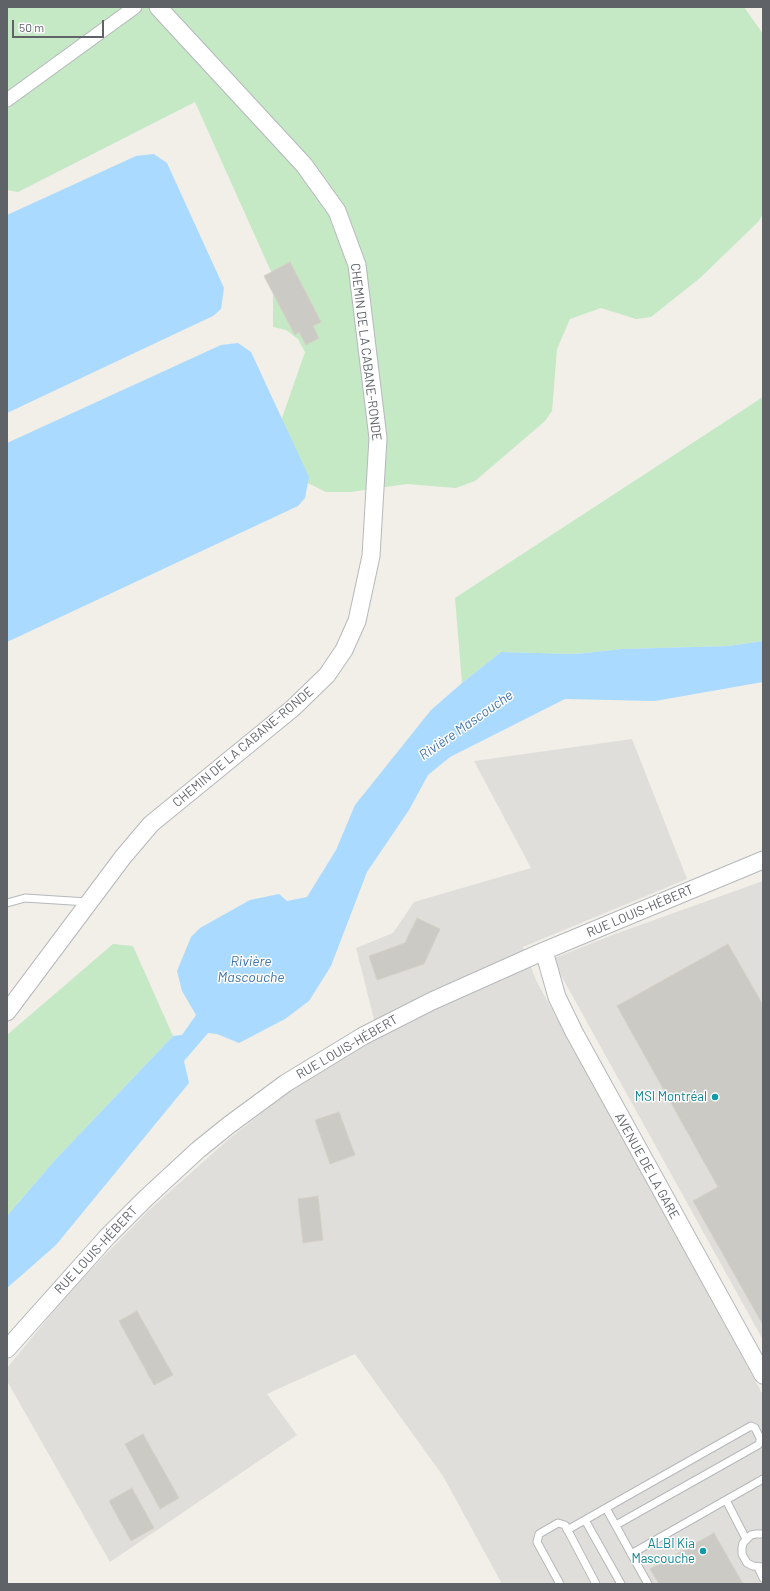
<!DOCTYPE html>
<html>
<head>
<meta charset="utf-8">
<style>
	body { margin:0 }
	#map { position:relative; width:770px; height:1591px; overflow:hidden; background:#f1efe8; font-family:Barlow,sans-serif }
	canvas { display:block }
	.frame { position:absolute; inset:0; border:8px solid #5f6368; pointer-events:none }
	.scale { position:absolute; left:12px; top:20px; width:92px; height:18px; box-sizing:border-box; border:2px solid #5f6368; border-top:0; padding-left:5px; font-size:12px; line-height:14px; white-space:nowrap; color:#5f6368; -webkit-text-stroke:3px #fff; paint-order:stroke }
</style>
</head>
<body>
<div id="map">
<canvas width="770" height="1591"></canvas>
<div class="frame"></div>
<div class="scale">50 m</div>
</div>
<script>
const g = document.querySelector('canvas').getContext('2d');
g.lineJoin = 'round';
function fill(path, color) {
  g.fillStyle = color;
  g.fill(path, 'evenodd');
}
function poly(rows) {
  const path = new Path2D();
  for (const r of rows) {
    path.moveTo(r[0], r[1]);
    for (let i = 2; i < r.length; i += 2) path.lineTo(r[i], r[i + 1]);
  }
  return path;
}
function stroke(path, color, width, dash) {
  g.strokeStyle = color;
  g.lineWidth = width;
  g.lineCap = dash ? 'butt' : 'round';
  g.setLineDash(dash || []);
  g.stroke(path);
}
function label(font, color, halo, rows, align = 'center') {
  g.font = font + ' Barlow,sans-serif';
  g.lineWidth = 3;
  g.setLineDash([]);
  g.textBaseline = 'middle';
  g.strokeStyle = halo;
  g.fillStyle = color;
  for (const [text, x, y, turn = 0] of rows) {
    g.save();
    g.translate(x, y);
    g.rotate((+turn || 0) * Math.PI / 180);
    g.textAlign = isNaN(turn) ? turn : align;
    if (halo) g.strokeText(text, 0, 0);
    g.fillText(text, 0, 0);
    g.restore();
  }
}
fill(poly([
	[632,739,687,879,523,947,536,980,763,1395,763,1584,502,1584,443,1476,355,1354,267,1394,297,1435,110,1562,7,1381,7,1368,70,1291,148,1211,230,1138,296,1086,377,1031,356,948,393,933,414,902,531,868,474,761],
	[763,881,763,1340,552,959,615,934]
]), '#e0deda');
fill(poly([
	[7,7,744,7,763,34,763,213,759,221,700,278,651,317,636,319,601,308,570,319,557,349,552,411,545,421,475,481,456,488,407,484,351,492,326,492,296,477,288,465,282,418,305,352,298,339,286,330,273,327,273,276,195,102,18,192,7,190],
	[763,397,763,641,728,646,622,649,576,654,501,652,462,683,455,598],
	[113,944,133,946,173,1036,55,1160,7,1216,7,1035]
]), '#c5e8c5');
fill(poly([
	[154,154,167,163,224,288,221,309,213,316,7,413,7,215,136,156],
	[238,343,251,352,309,477,305,498,298,506,7,642,7,443,221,345],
	[763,641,763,682,655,701,565,699,450,757,428,775,409,810,367,872,331,966,309,1001,285,1019,239,1043,217,1034,208,1033,184,1061,189,1083,56,1245,7,1288,7,1216,55,1160,173,1036,182,1035,196,1015,182,991,177,971,191,937,200,928,250,900,279,894,287,901,307,897,336,850,355,805,431,710,462,683,501,652,576,654,622,649,728,646]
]), '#aadaff');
const building = poly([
	[290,262,321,322,313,326,319,338,306,345,299,332,295,335,264,276,290,262],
	[417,918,440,929,424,964,377,980,369,956,405,943,417,918],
	[728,944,763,1005,763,1325,693,1201,718,1187,617,1006,728,944],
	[339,1112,355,1155,330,1164,315,1120,339,1112],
	[318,1196,323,1240,303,1243,298,1199,318,1196],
	[137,1311,173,1375,154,1385,119,1321,137,1311],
	[143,1434,179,1498,160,1509,125,1444,143,1434],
	[132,1488,154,1528,131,1541,109,1501,132,1488],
	[714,1533,743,1584,659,1584,650,1569,714,1533]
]);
fill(building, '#cccac5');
stroke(building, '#d6d1c6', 1);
const service = poly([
	[7,903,25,898,87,902],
	[606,1508,751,1426,755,1428,760,1438,760,1442,758,1445,616,1525],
	[567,1530,585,1520],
	[763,1534,756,1534,751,1535,743,1543,742,1548,742,1554,747,1563,753,1566,763,1567],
	[746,1539,726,1500,763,1479],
	[631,1554,726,1500],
	[758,1567,763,1578],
	[560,1584,537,1542,539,1534,558,1523,565,1525,596,1584],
	[621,1584,585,1520,606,1508,648,1584]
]);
const minor = poly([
	[7,100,135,7]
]);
const tertiary = poly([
	[544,951,557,997,574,1032,763,1375],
	[7,1012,123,857,151,824,293,708,327,675,344,650,357,621,371,556,378,438,357,265,337,211,304,165,158,7],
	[7,1349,107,1237,146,1198,198,1150,229,1125,286,1083,363,1036,432,1001,544,951,763,860]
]);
stroke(service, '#b5b8bc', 9);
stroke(minor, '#b5b8bc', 15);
stroke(tertiary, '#b5b8bc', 19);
stroke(service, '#fff', 7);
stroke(minor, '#fff', 13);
stroke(tertiary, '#fff', 17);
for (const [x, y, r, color] of [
	[715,1097,4,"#0f9aa8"],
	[703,1551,4,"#0f9aa8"]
]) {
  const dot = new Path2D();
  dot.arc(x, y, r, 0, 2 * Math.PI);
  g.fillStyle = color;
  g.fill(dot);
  stroke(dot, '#fff', 1.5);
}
label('13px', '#5f6368', '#fff', [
	["CHEMIN DE LA CABANE-RONDE",366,352,83],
	["CHEMIN DE LA CABANE-RONDE",243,747,-40],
	["RUE LOUIS-HÉBERT",640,911,-23],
	["RUE LOUIS-HÉBERT",347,1047,-30],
	["AVENUE DE LA GARE",647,1166,61],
	["RUE LOUIS-HÉBERT",96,1250,-47]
]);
label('13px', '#0d838f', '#fff', [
	["MSI Montréal",707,1097],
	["ALBI Kia",695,1544],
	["Mascouche",695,1559]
], 'right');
label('italic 14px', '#4174aa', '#fff', [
	["Rivière Mascouche",466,725,-35],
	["Rivière",251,961],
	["Mascouche",251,977]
]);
</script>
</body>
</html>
